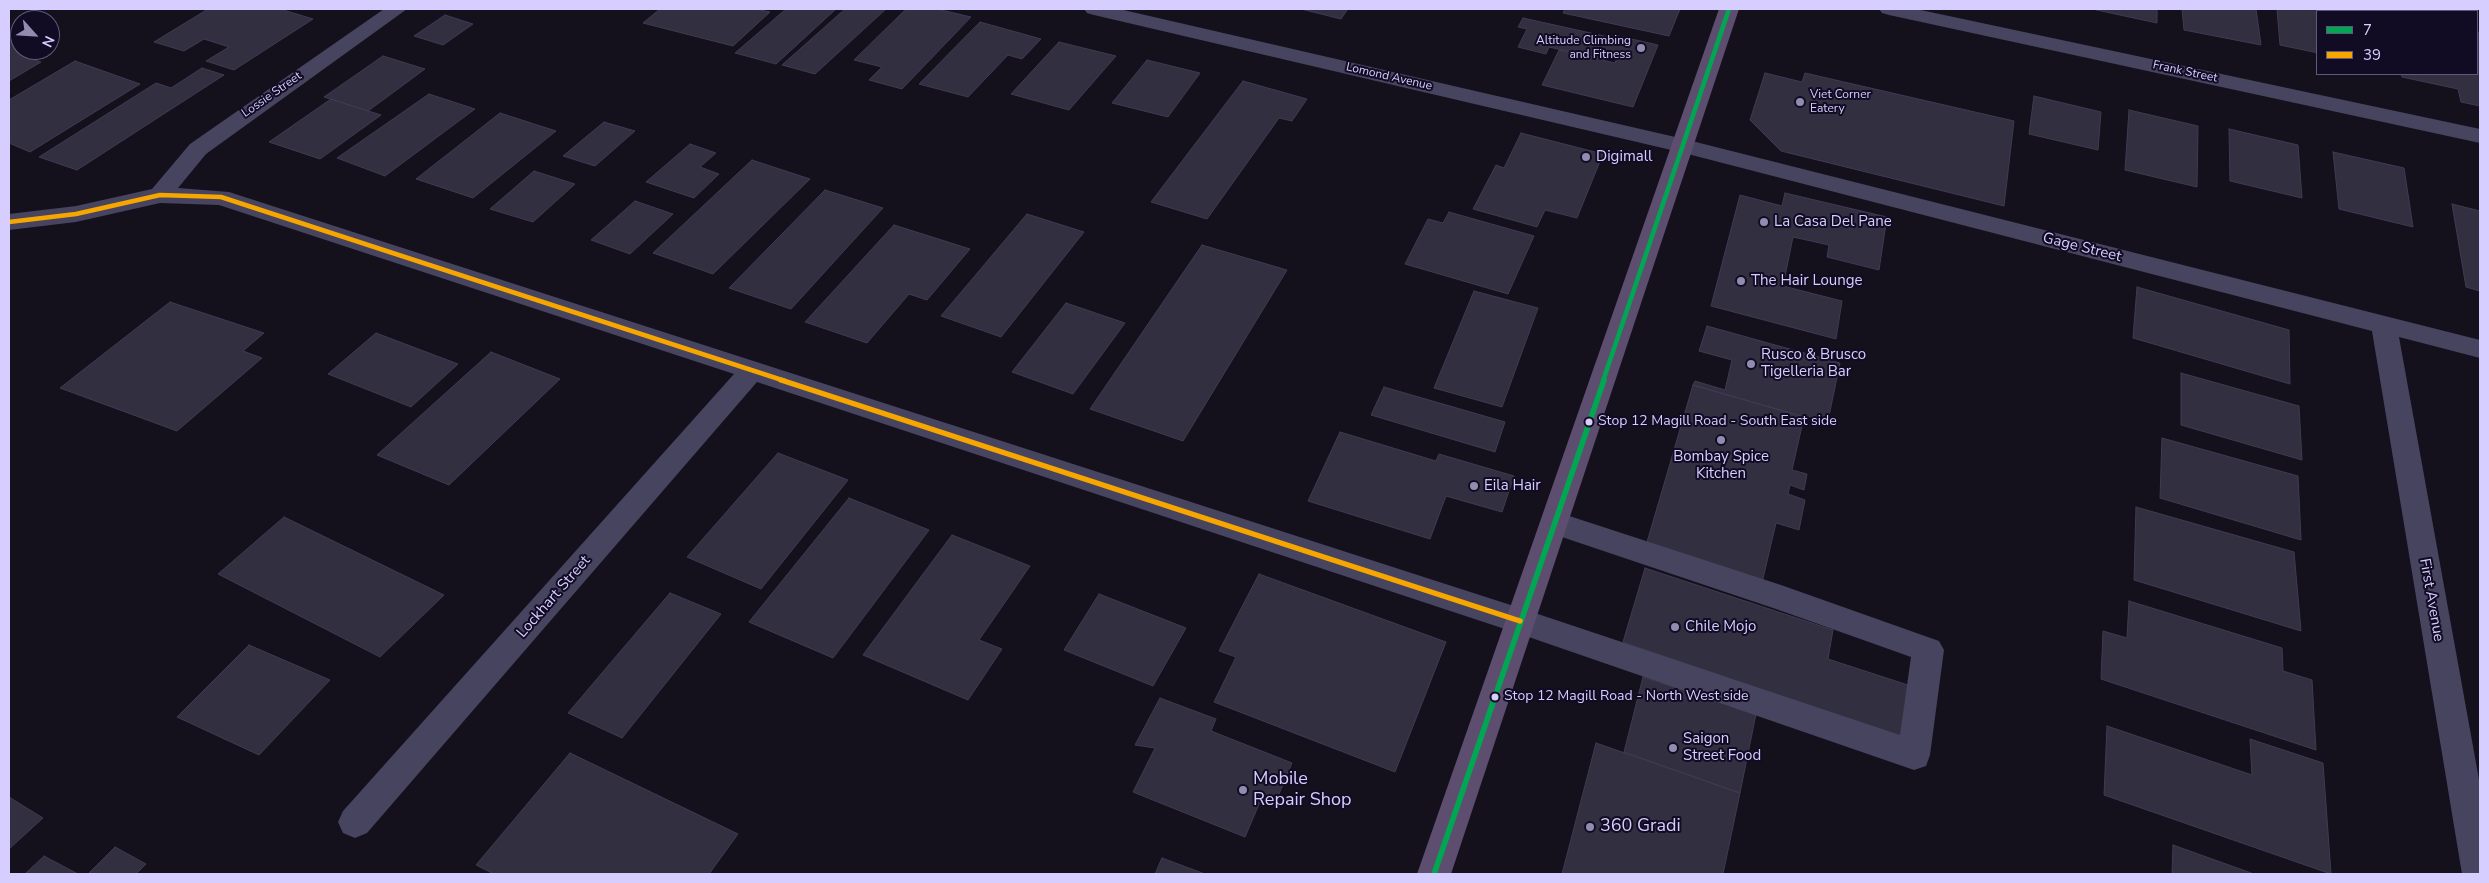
<!DOCTYPE html>
<html>
<head>
<meta charset="utf-8">
<style>
	body { margin:0 }
	#map { position:relative; width:2489px; height:883px; overflow:hidden; background:#14111d; font-family:"Nunito Sans",sans-serif }
	canvas { display:block }
	.frame { position:absolute; inset:0; border:10px solid #d6ceff; pointer-events:none }
	.legend { position:absolute; left:2316px; top:10px; width:162px; height:65px; box-sizing:border-box; background:#110b23; border:1px solid #60597b; margin:0; padding:6px 9px; list-style:none; font-size:15px; color:#d6ceff }
	.legend li { display:flex; align-items:center; gap:10px; height:25px }
	.legend b { width:25px; border:1px solid #60597b }
	.north { position:absolute; left:10px; top:10px; width:50px; height:50px; box-sizing:border-box; background:#110b23; border:1px solid #60597b; border-radius:50%; rotate:116deg; font-size:14px; font-weight:700; line-height:20px; text-align:center; color:#d6ceff }
	.north::after { content:''; display:block; margin:auto; width:18px; height:22px; background:#928cb0; clip-path:polygon(50% 0,100% 100%,50% 72%,0 100%) }
</style>
</head>
<body>
<div id="map">
<canvas width="2489" height="883"></canvas>
<div class="frame"></div>
<ul class="legend">
<li><b style="height:6px;background:#00a651"></b>7</li>
<li><b style="height:6px;background:#f7a600"></b>39</li>
</ul>
<div class="north">N</div>
</div>
<script>
const g = document.querySelector('canvas').getContext('2d');
g.lineJoin = 'round';
function fill(path, color) {
  g.fillStyle = color;
  g.fill(path, 'evenodd');
}
function poly(rows) {
  const path = new Path2D();
  for (const r of rows) {
    path.moveTo(r[0], r[1]);
    for (let i = 2; i < r.length; i += 2) path.lineTo(r[i], r[i + 1]);
  }
  return path;
}
function stroke(path, color, width, dash) {
  g.strokeStyle = color;
  g.lineWidth = width;
  g.lineCap = dash ? 'butt' : 'round';
  g.setLineDash(dash || []);
  g.stroke(path);
}
function label(font, color, halo, rows, align = 'center') {
  g.font = font + ' "Nunito Sans",sans-serif';
  g.lineWidth = 4;
  g.setLineDash([]);
  g.textBaseline = 'middle';
  g.strokeStyle = halo;
  g.fillStyle = color;
  for (const [text, x, y, turn = 0] of rows) {
    g.save();
    g.translate(x, y);
    g.rotate((+turn || 0) * Math.PI / 180);
    g.textAlign = isNaN(turn) ? turn : align;
    if (halo) g.strokeText(text, 0, 0);
    g.fillText(text, 0, 0);
    g.restore();
  }
}
const building = poly([
	[208,9,280,9,313,19,234,70,206,61,229,47,204,39,184,51,154,42,208,9],
	[660,9,755,9,770,12,733,46,643,23,660,9],
	[786,9,836,9,776,64,735,53,786,9],
	[845,9,886,9,815,74,782,65,845,9],
	[906,9,937,9,971,17,902,89,869,80,882,67,854,60,906,9],
	[1301,9,1348,9,1341,19,1301,9],
	[1565,9,1680,9,1669,36,1563,13,1565,9],
	[2092,9,2157,9,2157,23,2092,9],
	[2182,9,2256,9,2261,45,2184,30,2182,9],
	[2277,9,2327,9,2327,11,2318,11,2318,53,2280,45,2277,9],
	[445,15,473,24,443,45,414,36,445,15],
	[1523,18,1613,38,1614,35,1658,45,1633,107,1542,85,1559,50,1615,63,1618,55,1609,53,1606,60,1549,47,1546,54,1518,47,1527,29,1518,27,1523,18],
	[980,22,1041,39,1022,59,1008,55,968,97,919,84,980,22],
	[2478,32,2480,45,2480,106,2461,102,2458,89,2402,77,2401,74,2478,74,2478,32],
	[9,39,20,42,20,50,33,50,23,56,41,62,9,81,9,39],
	[1059,42,1116,56,1069,110,1011,94,1059,42],
	[383,56,425,69,368,111,324,97,383,56],
	[1147,60,1200,73,1168,117,1112,103,1147,60],
	[75,61,140,84,30,152,9,143,9,100,75,61],
	[202,68,224,75,77,170,39,157,156,83,171,88,202,68],
	[1765,73,1802,82,1805,73,2014,121,2004,206,1781,151,1750,120,1765,73],
	[1243,81,1307,99,1292,121,1279,118,1207,219,1151,202,1243,81],
	[429,94,475,109,385,176,337,158,429,94],
	[2034,96,2101,112,2098,150,2029,134,2034,96],
	[331,99,381,115,320,159,269,142,331,99],
	[2129,110,2198,126,2197,187,2125,170,2129,110],
	[500,113,556,131,473,198,416,179,500,113],
	[604,122,635,131,595,166,563,156,604,122],
	[2229,129,2298,145,2302,198,2230,181,2229,129],
	[1521,133,1603,154,1577,218,1545,210,1537,227,1473,209,1496,165,1504,168,1521,133],
	[690,144,716,153,700,167,719,174,694,198,646,182,690,144],
	[2333,152,2404,168,2413,227,2339,209,2333,152],
	[752,160,810,179,713,274,653,253,752,160],
	[534,171,575,184,533,222,490,209,534,171],
	[825,190,883,208,791,309,729,288,825,190],
	[1785,193,1887,217,1879,270,1827,257,1829,245,1793,237,1783,286,1842,301,1836,339,1711,306,1740,195,1782,206,1785,193],
	[635,201,673,214,630,254,591,240,635,201],
	[2452,204,2480,211,2480,291,2466,287,2452,204],
	[1449,212,1534,236,1508,294,1405,264,1428,219,1443,223,1449,212],
	[1027,214,1084,232,1001,337,941,316,1027,214],
	[894,225,970,249,927,300,909,294,867,343,805,322,894,225],
	[1202,245,1287,270,1183,441,1090,409,1202,245],
	[2137,287,2289,330,2290,384,2133,338,2137,287],
	[1474,291,1538,308,1502,407,1434,388,1474,291],
	[170,302,264,333,243,351,262,358,177,431,60,388,170,302],
	[1066,303,1125,323,1073,394,1012,372,1066,303],
	[1707,326,1840,363,1829,416,1804,417,1693,385,1695,381,1725,390,1732,360,1699,351,1707,326],
	[376,333,458,364,411,407,328,374,376,333],
	[491,352,560,379,449,485,377,455,491,352],
	[2181,373,2299,406,2302,460,2181,425,2181,373],
	[1693,385,1804,417,1792,470,1807,474,1804,490,1790,485,1788,494,1805,500,1799,530,1776,523,1761,587,1645,549,1693,385],
	[1384,387,1505,422,1495,452,1371,415,1384,387],
	[1340,432,1436,461,1439,454,1514,476,1502,512,1446,496,1430,539,1308,501,1340,432],
	[2162,438,2298,476,2301,540,2160,498,2162,438],
	[778,453,848,480,761,589,687,557,778,453],
	[849,498,929,530,833,658,749,622,849,498],
	[2136,507,2294,552,2301,631,2134,580,2136,507],
	[284,517,444,595,380,657,218,574,284,517],
	[952,535,1030,566,979,640,1002,649,968,700,863,655,952,535],
	[1645,568,1833,630,1828,659,1911,686,1904,739,1623,642,1645,568],
	[1259,574,1446,642,1395,772,1214,702,1236,657,1219,651,1259,574],
	[670,593,721,614,622,738,568,713,670,593],
	[1099,594,1186,628,1153,686,1064,650,1099,594],
	[2129,601,2282,648,2283,671,2312,680,2316,750,2101,679,2103,631,2127,638,2129,601],
	[249,645,330,680,259,755,177,717,249,645],
	[1643,677,1756,714,1740,793,1624,752,1643,677],
	[1160,698,1216,719,1211,731,1292,763,1276,801,1263,795,1245,837,1133,792,1155,748,1135,745,1160,698],
	[2107,726,2252,775,2250,739,2323,763,2331,874,2104,795,2107,726],
	[1596,743,1740,793,1723,874,1562,874,1596,743],
	[570,753,738,834,709,874,494,874,476,865,570,753],
	[9,797,43,818,9,849,9,797],
	[2173,845,2254,874,2172,874,2173,845],
	[115,847,146,864,136,874,88,874,115,847],
	[44,856,78,874,25,874,44,856],
	[1162,858,1205,874,1155,874,1162,858]
]);
fill(building, '#322f40');
stroke(building, '#413a52', 1);
fill(poly([
	[384,9,407,9,206,154,178,188,229,192,1520,608,1900,735,1911,657,1776,609,1544,531,1540,523,1544,515,1554,511,1781,585,1939,641,1944,650,1930,755,1926,766,1914,770,1520,634,757,382,367,833,355,838,343,833,338,822,343,811,734,374,219,205,160,203,76,222,9,230,9,214,76,206,152,189,190,144,384,9],
	[1084,9,1119,9,1684,139,2480,340,2480,358,2399,337,2480,785,2480,874,2462,874,2372,331,1684,153,1094,15,1087,13,1084,9],
	[1879,9,1916,9,2480,129,2480,143,1889,15,1882,13,1879,9]
]), '#47445f');
fill(poly([
	[1719,9,1739,9,1451,874,1417,874,1719,9]
]), '#5d4e70');
stroke(poly([
	[1603,381,1729,9]
]), '#00a651', 4.5);
stroke(poly([
	[1434,874,1604,380]
]), '#00a651', 5.5);
stroke(poly([
	[9,222,76,214,160,195,221,197,785,381]
]), '#f7a600', 4.5);
stroke(poly([
	[781,380,1520,621]
]), '#f7a600', 5.5);
for (const [x, y, r, color] of [
	[1641,48,5,"#928cb0"],
	[1800,102,5,"#928cb0"],
	[1586,157,5,"#928cb0"],
	[1764,222,5,"#928cb0"],
	[1741,281,5,"#928cb0"],
	[1751,364,5,"#928cb0"],
	[1589,422,4.5,"#d6ceff"],
	[1721,440,5,"#928cb0"],
	[1474,486,5,"#928cb0"],
	[1675,627,5,"#928cb0"],
	[1495,697,4.5,"#d6ceff"],
	[1673,748,5,"#928cb0"],
	[1243,790,5,"#928cb0"],
	[1590,827,5,"#928cb0"]
]) {
  const dot = new Path2D();
  dot.arc(x, y, r, 0, 2 * Math.PI);
  g.fillStyle = color;
  g.fill(dot);
  stroke(dot, '#110b23', 2);
}
label('12px', '#d6ceff', '#110b23', [
	["Altitude Climbing",1631,41],
	["and Fitness",1631,55],
	["Viet Corner",1810,95,"left"],
	["Eatery",1810,109,"left"]
], 'right');
label('12px', '#d6ceff', '#110b23', [
	["Frank Street",2185,72,12],
	["Lomond Avenue",1389,77,13],
	["Lossie Street",272,95,-35]
]);
label('14px', '#d6ceff', '#110b23', [
	["Stop 12 Magill Road - South East side",1598,422],
	["Stop 12 Magill Road - North West side",1504,697]
], 'left');
label('15px', '#d6ceff', '#110b23', [
	["Digimall",1596,157],
	["La Casa Del Pane",1774,222],
	["The Hair Lounge",1751,281],
	["Rusco & Brusco",1761,355],
	["Tigelleria Bar",1761,372],
	["Bombay Spice",1721,457,"center"],
	["Kitchen",1721,474,"center"],
	["Eila Hair",1484,486],
	["Chile Mojo",1685,627],
	["Saigon",1683,739],
	["Street Food",1683,756]
], 'left');
label('15px', '#d6ceff', '#110b23', [
	["Gage Street",2082,248,14],
	["Lockhart Street",554,597,-49],
	["First Avenue",2431,600,80]
]);
label('18px', '#d6ceff', '#110b23', [
	["Mobile",1253,780],
	["Repair Shop",1253,801],
	["360 Gradi",1600,827]
], 'left');
</script>
</body>
</html>
